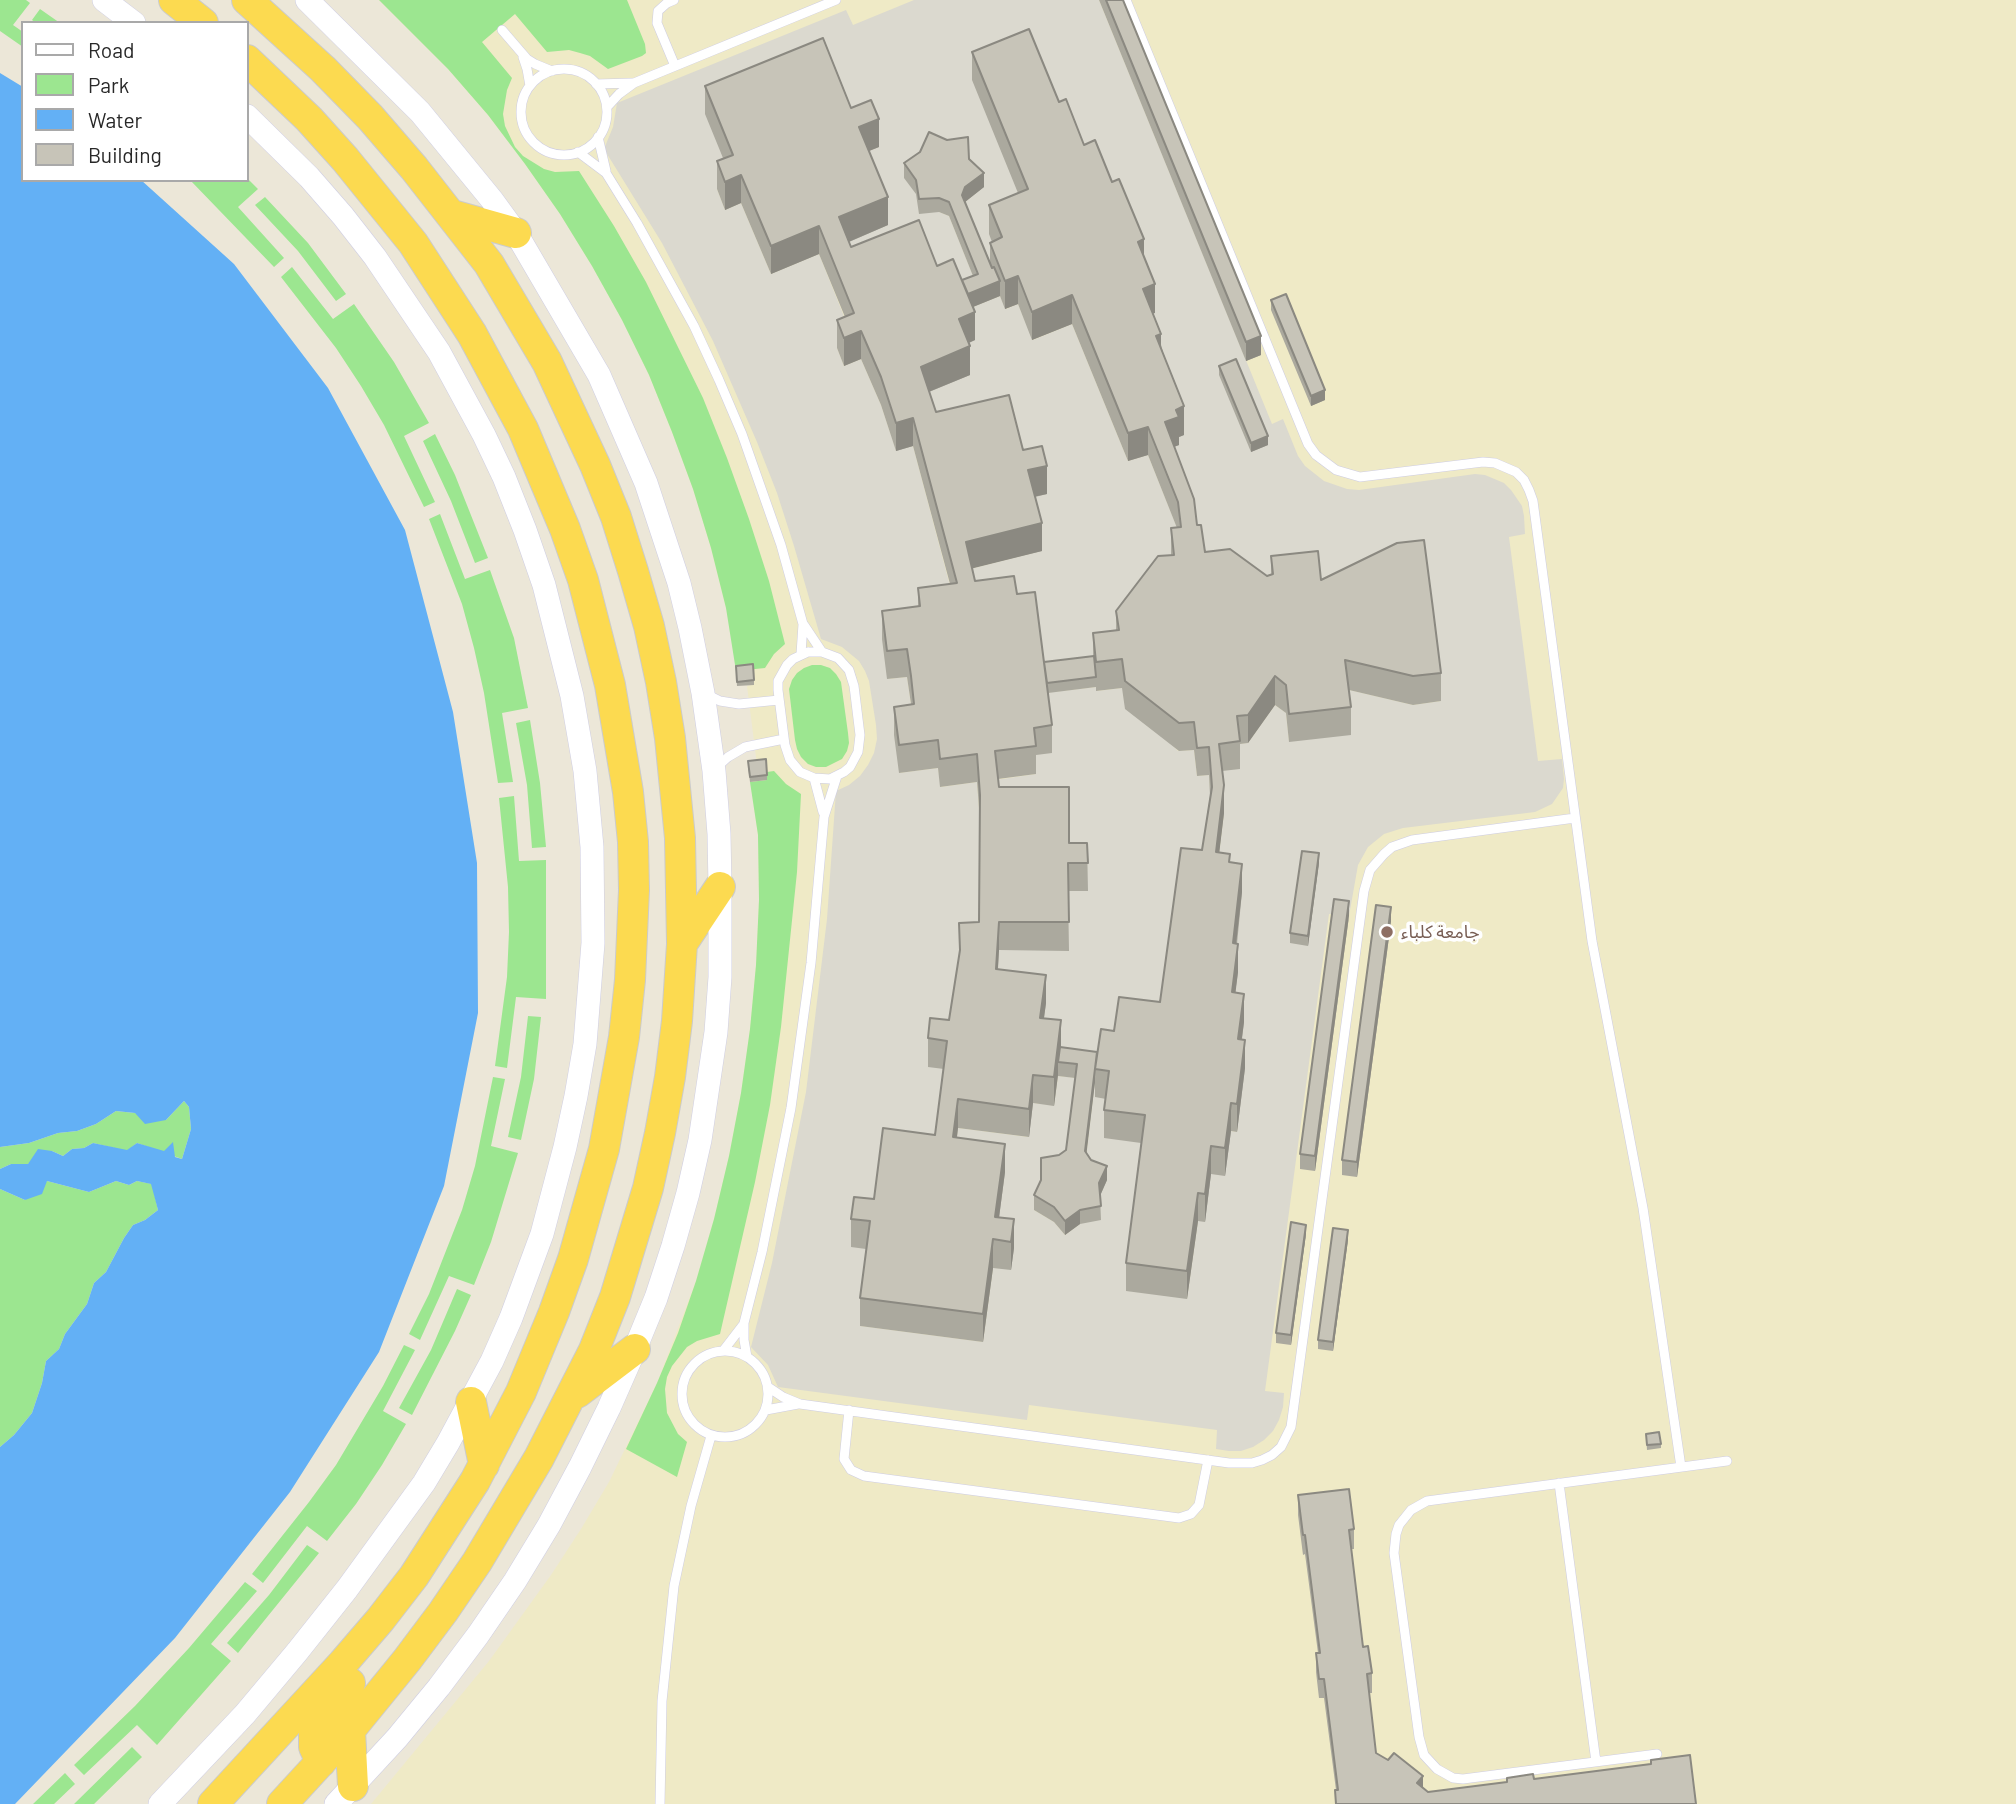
<!DOCTYPE html>
<html>
<head>
<meta charset="utf-8">
<style>
	body { margin:0 }
	#map { position:relative; width:2016px; height:1804px; overflow:hidden; background:#ece7d8; font-family:Barlow,sans-serif }
	canvas { display:block }
	.legend { position:absolute; left:21px; top:21px; width:228px; height:161px; box-sizing:border-box; background:#fff; border:2px solid #a9a9a9; margin:0; padding:9px 12px; list-style:none; font-size:21px; color:#282828 }
	.legend li { display:flex; align-items:center; gap:14px; height:35px }
	.legend b { width:35px; border:2px solid #a9a9a9 }
</style>
</head>
<body>
<div id="map">
<canvas width="2016" height="1804"></canvas>
<ul class="legend">
<li><b style="height:9px;background:#fff"></b>Road</li>
<li><b style="height:19px;background:#9ce690"></b>Park</li>
<li><b style="height:19px;background:#63b0f5"></b>Water</li>
<li><b style="height:19px;background:#c7c4b8"></b>Building</li>
</ul>
</div>
<script>
const g = document.querySelector('canvas').getContext('2d');
g.lineJoin = 'round';
function fill(path, color) {
  g.fillStyle = color;
  g.fill(path, 'evenodd');
}
function poly(rows) {
  const path = new Path2D();
  for (const r of rows) {
    if (r.length === 3) {
      path.moveTo(r[0] + r[2], r[1]);
      path.arc(r[0], r[1], r[2], 0, 2 * Math.PI);
      continue;
    }
    path.moveTo(r[0], r[1]);
    for (let i = 2; i < r.length; i += 2) path.lineTo(r[i], r[i + 1]);
  }
  return path;
}
function stroke(path, color, width, dash) {
  g.strokeStyle = color;
  g.lineWidth = width;
  g.lineCap = dash ? 'butt' : 'round';
  g.setLineDash(dash || []);
  g.stroke(path);
}
function label(font, color, halo, rows, align = 'center') {
  g.font = font + ' Barlow,"Noto Sans Arabic",sans-serif';
  g.lineWidth = 7;
  g.setLineDash([]);
  g.textBaseline = 'middle';
  g.strokeStyle = halo;
  g.fillStyle = color;
  for (const [text, x, y, turn = 0] of rows) {
    g.save();
    g.translate(x, y);
    g.rotate((+turn || 0) * Math.PI / 180);
    g.textAlign = isNaN(turn) ? turn : align;
    if (halo) g.strokeText(text, 0, 0);
    g.fillText(text, 0, 0);
    g.restore();
  }
}
fill(poly([
	[379,0,2016,0,2016,1804,371,1804,489,1661,551,1575,581,1529,609,1482,657,1383,696,1281,714,1219,729,1156,741,1093,750,1029,756,965,759,900,758,835,748,766,757,765,747,686,754,684,726,608,711,548,693,489,672,432,649,375,622,320,592,266,560,214,525,164,488,115,448,69]
]), '#efeac6');
fill(poly([
	[0,0,26,0,30,3,13,25,23,32,23,47,0,31],
	[379,0,627,0,645,44,646,53,642,56,608,69,590,56,580,53,569,50,547,52,515,14,482,42,512,78,507,90,503,114,505,126,515,147,523,156,544,169,555,172,579,171,614,226,646,282,703,398,727,458,749,519,769,581,785,644,774,654,765,668,736,671,726,608,711,548,693,489,672,432,649,375,622,320,592,266,560,214,525,164,488,115,448,69],
	[40,9,60,23,36,23,32,20],
	[247,178,258,189,238,207,284,258,274,267,190,180,247,180],
	[265,197,308,243,346,294,336,301,298,251,255,205],
	[292,267,333,319,354,304,394,362,429,423,404,436,435,502,424,507,384,425,361,386,336,348,281,277],
	[435,434,455,475,488,558,475,563,451,501,423,441],
	[440,514,465,579,490,570,514,638,528,708,502,713,513,782,498,783,484,693,474,648,462,604,429,519],
	[812,665,821,665,830,668,836,674,841,682,848,733,849,743,847,751,842,759,826,767,816,767,808,764,801,757,797,749,795,740,789,689,792,680,797,673,804,668],
	[530,720,540,783,546,847,532,848,527,785,516,723],
	[774,771,786,784,801,794,797,872,781,1027,770,1105,755,1182,720,1334,697,1341,687,1347,672,1366,667,1377,665,1389,667,1413,678,1434,687,1442,677,1477,626,1449,657,1383,678,1333,696,1281,714,1219,729,1156,741,1093,750,1029,756,965,759,900,758,835,750,782,767,780,767,772],
	[514,796,519,861,546,860,546,999,516,997,507,1068,495,1066,507,977,509,932,508,887,499,798],
	[528,1016,541,1017,534,1079,521,1140,508,1137,521,1077],
	[493,1077,505,1079,491,1146,518,1153,491,1242,474,1285,449,1276,420,1340,409,1334,429,1294,462,1210,475,1166],
	[184,1101,189,1107,191,1129,182,1159,137,1143,127,1151,93,1143,84,1148,72,1149,63,1156,52,1151,28,1164,11,1164,0,1169,0,1147,29,1143,58,1133,77,1131,96,1124,116,1111,135,1113,166,1120],
	[47,1181,89,1192,116,1181,129,1185,137,1181,152,1184,158,1210,145,1220,133,1225,124,1238,106,1272,94,1283,87,1304,65,1334,59,1349,46,1361,42,1383,32,1413,14,1435,0,1447,0,1189,25,1200],
	[457,1289,471,1295,455,1331,412,1415,399,1408,431,1350],
	[404,1345,415,1350,383,1411,406,1424,382,1465,356,1504,327,1541,307,1526,263,1583,252,1574,309,1502,336,1465,383,1386],
	[307,1545,319,1553,238,1653,227,1643,269,1595],
	[245,1582,257,1591,211,1644,231,1661,157,1745,137,1725,84,1775,74,1765,135,1706,189,1648],
	[132,1747,142,1757,94,1804,74,1804],
	[65,1773,75,1784,54,1804,33,1804]
]), '#9ce690');
fill(poly([
	[914,0,1099,0,1272,424,1283,419,1298,456,1305,466,1324,481,1347,489,1359,490,1475,474,1485,475,1504,483,1511,490,1522,506,1524,516,1525,534,1509,537,1538,761,1562,759,1564,779,1563,788,1552,804,1535,812,1403,828,1384,834,1368,847,1358,865,1349,916,1329,914,1265,1391,1284,1393,1283,1407,1279,1420,1273,1431,1264,1440,1253,1447,1241,1451,1229,1451,1216,1449,1217,1430,1029,1405,1027,1420,778,1387,768,1365,751,1347,772,1263,806,1092,827,919,836,791,849,785,860,776,868,765,874,753,877,739,876,725,869,681,865,671,859,661,842,647,821,639,794,546,777,493,757,442,713,341,662,243,604,149,613,127,617,103,846,10,853,25],
	[879,147,859,155,839,246,851,275,978,288,949,216,939,212,983,187,965,202,962,210,990,271,1002,266,1028,218,1194,527,1205,580,1321,608,1441,701,1413,705,1345,689,1289,741,1286,713,1275,705,1248,743,1237,744,1219,772,1224,813,1216,880,1232,1021,1244,1068,1237,1132,1231,1131,1211,1174,1198,1221,1187,1299,1145,1143,1095,1081,1085,1166,1080,1224,1065,1235,1054,1222,1034,1210,1041,1195,1066,1165,1077,1078,1058,1076,1054,1105,1033,1103,1028,1137,958,1128,953,1165,993,1268,983,1342,860,1326,870,1250,935,1163,960,978,979,950,980,823,977,782,941,787,938,768,899,773,914,732,911,704,907,677,887,679,957,612,913,446,896,450,881,405,861,359,844,366,837,348,854,341,819,254,771,274,741,203,725,210,717,189,733,183],
	[1000,296,1006,309,1018,304,1033,340,1072,324,1128,461,1148,455,1178,530,1181,555,1119,658,1042,672,975,610,966,570,1041,551,936,441,921,395,959,347,974,340,963,311],
	[1096,687,1097,691,1122,688,1178,751,1194,750,1197,776,1209,775,1212,815,1160,1030,1114,1059,1060,1062,996,997,999,815,995,780,1036,774,1034,756,1044,693]
]), '#dbd9cf');
fill(poly([
	[0,73,23,87,23,180,141,180,234,264,328,388,405,530,453,712,477,863,478,1013,444,1186,379,1352,290,1492,175,1638,15,1804,0,1804,0,1447,14,1435,32,1413,42,1383,46,1361,59,1349,65,1334,87,1304,94,1283,106,1272,124,1238,133,1225,145,1220,158,1210,151,1184,137,1181,129,1185,116,1181,89,1192,47,1181,42,1194,25,1200,0,1189,0,1169,11,1164,28,1164,38,1149,52,1151,63,1156,72,1149,84,1148,93,1143,127,1150,137,1143,164,1151,173,1142,175,1157,182,1159,191,1129,189,1107,184,1101,166,1120,145,1124,135,1113,116,1111,96,1124,77,1131,58,1133,29,1143,0,1147]
]), '#63b0f5');
const service = poly([
	[674,0,667,3,658,11,657,23,675,66],
	[1126,0,1308,444,1316,455,1336,470,1360,477,1483,462,1495,463,1516,472,1524,480,1529,490,1533,501,1592,941,1643,1208,1681,1467],
	[502,30,527,59,535,64,552,71],
	[523,57,527,69,530,86],
	[564,112,43],
	[596,84,632,83],
	[607,107,619,94,634,83,836,0],
	[598,137,606,171],
	[578,152,606,173,637,223,694,326,719,380,742,434,781,545,803,624,801,654],
	[804,625,822,652],
	[808,652,822,652,838,658,849,670,854,686,860,735,858,752,850,767,844,772,830,779,814,778,800,772,790,760,785,745,778,690,778,681,787,665,793,659,808,652],
	[706,694,720,701,739,704,779,700],
	[717,767,728,757,745,747,784,739],
	[814,778,823,812],
	[725,1394,43],
	[723,1351,743,1325],
	[747,1357,744,1340,744,1323,762,1252,791,1108,811,963,824,817,837,776],
	[768,1387,783,1397,800,1404,1229,1463,1252,1463,1262,1460,1272,1455,1281,1447,1291,1427,1364,891,1370,870,1384,854,1392,847,1412,840,1575,818],
	[766,1410,798,1404],
	[849,1410,844,1459,851,1470,864,1476,1179,1518,1191,1514,1199,1505,1208,1460],
	[1559,1483,1596,1762],
	[1657,1754,1463,1779,1453,1778,1437,1769,1424,1755,1419,1737,1394,1553,1396,1534,1399,1525,1411,1510,1427,1501,1727,1461],
	[660,1804,662,1701,674,1586,691,1506,711,1436]
]);
const tertiary = poly([
	[104,0,134,23],
	[307,0,420,112,492,200,516,233,599,375,646,483,679,583,690,628,703,693,714,771,719,834,720,887,720,977,716,1032,700,1140,688,1193,673,1246,656,1298,635,1349,609,1408,580,1467,549,1525,515,1581,478,1635,439,1687,397,1738,336,1804],
	[160,1804,245,1714,297,1652,347,1589,424,1483,448,1443,492,1361,511,1318,542,1234,565,1147,576,1096,585,1044,593,943,592,847,585,771,572,696,544,585,525,530,504,477,484,435,439,352,375,257,343,216,309,177,247,116]
]);
const trunk = poly([
	[174,0,203,23],
	[247,0,323,69,370,117,414,168,489,264,547,362,595,465,616,517,633,571,649,626,661,682,670,738,680,838,682,944,677,1021,670,1077,660,1133,648,1188,615,1297,594,1350,539,1458,477,1562,443,1612,407,1660,350,1730,282,1804],
	[452,215,516,233],
	[682,944,720,887],
	[577,1393,635,1349],
	[471,1402,484,1465],
	[350,1730,353,1786],
	[321,1762,314,1747,314,1730,318,1722,350,1683],
	[213,1804,343,1663,380,1620,414,1576,475,1481,521,1392,554,1312,573,1259,604,1149,624,1037,630,980,634,890,633,842,628,792,610,685,583,580,565,529,523,429,472,334,413,243,345,159,309,119,247,60]
]);
stroke(service, '#cecde2', 10);
stroke(tertiary, '#cecde2', 24);
stroke(trunk, '#cbcbcb', 32);
stroke(service, '#fff', 9);
stroke(tertiary, '#fff', 23);
stroke(trunk, '#fcda50', 30);
fill(poly([
	[1099,0,1123,0,1261,355,1246,361],
	[972,52,1059,102,1084,145,1112,182,1144,257,1155,313,1153,313,1184,435,1179,437,1179,445,1174,447,1205,552,1267,576,1271,575,1271,556,1321,580,1441,673,1441,701,1413,705,1349,690,1351,707,1351,735,1289,742,1286,713,1275,705,1248,743,1240,744,1240,769,1222,771,1224,813,1219,853,1230,862,1242,892,1237,944,1238,972,1235,993,1244,1022,1242,1039,1245,1068,1237,1132,1231,1131,1225,1176,1211,1174,1205,1222,1198,1221,1187,1299,1126,1291,1126,1263,1141,1143,1104,1138,1104,1110,1106,1099,1095,1097,1095,1082,1086,1154,1107,1180,1100,1196,1101,1220,1080,1224,1065,1235,1054,1222,1034,1210,1034,1195,1059,1155,1066,1150,1075,1078,1058,1076,1058,1075,1054,1106,1033,1103,1029,1137,958,1128,957,1138,1005,1172,999,1218,1014,1248,1011,1270,993,1268,983,1342,860,1326,860,1298,866,1249,851,1247,851,1219,874,1199,935,1135,944,1069,928,1067,928,1038,949,1020,979,922,980,821,977,782,940,787,938,768,899,773,894,735,894,707,911,704,907,677,887,679,882,639,882,611,918,607,918,588,950,584,913,446,896,451,881,405,861,359,844,366,837,348,837,320,845,317,819,254,771,274,741,203,725,210,717,189,717,161,723,158,705,114,705,86,851,108,879,147,869,151,888,225,849,242,851,247,937,266,962,280,973,276,949,216,939,212,919,214,916,194,904,178,904,163,969,159,984,187,965,202,990,262,990,243,992,242,989,234,989,205,1018,193,972,80],
	[1000,296,1005,309,1018,304,1032,340,1072,324,1128,461,1148,455,1177,528,1171,528,1171,555,1116,611,1116,630,1093,633,1093,656,1044,662,975,581,972,568,1042,551,1035,497,1047,494,1023,450,936,412,929,392,970,375,969,343,975,340,973,307],
	[1096,687,1096,691,1122,688,1125,709,1179,751,1194,750,1197,776,1209,775,1210,796,1202,850,1160,1002,1114,1031,1097,1052,1061,1048,1044,1018,1046,1003,998,969,999,950,1069,951,1068,891,1088,891,1087,843,1069,843,999,787,998,779,1036,774,1036,755,1052,753,1052,725,1048,693],
	[1271,300,1325,400,1311,406,1271,310],
	[1219,366,1268,445,1251,452,1219,375],
	[736,671,754,680,754,685,737,686],
	[748,766,767,775,767,780,750,782],
	[1319,863,1308,946,1290,943,1290,933],
	[1349,916,1315,1171,1300,1169,1300,1154],
	[1391,922,1357,1177,1342,1175,1342,1160],
	[1306,1234,1291,1345,1276,1343,1276,1333],
	[1348,1240,1333,1351,1318,1349,1318,1340],
	[1646,1434,1661,1444,1661,1448,1647,1450],
	[1298,1495,1354,1529,1354,1549,1351,1549,1363,1647,1372,1673,1372,1693,1369,1693,1376,1753,1428,1792,1534,1779,1696,1804,1335,1804,1336,1790,1324,1698,1319,1698,1316,1672,1316,1653,1318,1653,1305,1554,1303,1555,1298,1515]
]), '#aba99e');
fill(poly([
	[879,119,879,147,859,155,859,127],
	[984,173,984,187,965,202,962,195,965,187],
	[741,175,741,203,725,210,725,182],
	[888,197,888,225,839,246,839,217],
	[819,226,819,254,771,274,771,246],
	[1144,239,1144,267,1138,242],
	[1018,276,1018,304,1005,309,1005,281],
	[1000,281,1000,296,963,311,963,296],
	[1155,284,1155,313,1143,317,1143,289],
	[1072,295,1072,324,1032,340,1032,312],
	[975,312,975,340,959,347,959,319],
	[861,331,861,359,844,366,844,338],
	[1161,334,1161,362,1156,336],
	[1261,336,1261,355,1246,361,1246,342],
	[970,346,970,375,921,395,921,367],
	[1325,390,1325,400,1311,406,1311,396],
	[1184,406,1184,435,1179,437,1179,445,1165,450,1165,422,1176,410],
	[913,418,913,446,896,451,896,423],
	[1148,427,1148,455,1128,461,1128,433],
	[1268,436,1268,445,1251,452,1251,443],
	[1047,466,1047,494,1028,498,1028,470],
	[1042,523,1042,551,966,570,966,542],
	[1275,676,1275,705,1248,743,1248,715],
	[1224,785,1224,813,1216,880,1216,852],
	[1319,853,1319,863,1308,946,1308,936],
	[1242,864,1242,892,1233,971,1233,943],
	[1349,901,1349,916,1315,1171,1315,1156],
	[1391,907,1391,922,1357,1177,1357,1162],
	[999,922,999,950,996,997,996,969],
	[1238,944,1238,972,1232,1021,1232,992],
	[1046,975,1046,1003,1040,1046,1040,1018],
	[1244,994,1244,1022,1238,1067,1238,1039],
	[1061,1020,1061,1049,1058,1062,1058,1075,1054,1106,1054,1077],
	[1245,1040,1245,1068,1237,1132,1237,1104],
	[1095,1067,1095,1082,1085,1166,1085,1151],
	[1033,1075,1033,1103,1029,1137,1029,1109],
	[958,1099,958,1128,953,1165,953,1137],
	[1231,1103,1231,1131,1225,1176,1225,1148],
	[1005,1144,1005,1172,996,1240,995,1217],
	[1211,1146,1211,1174,1205,1222,1205,1194],
	[1107,1166,1107,1180,1099,1198,1099,1183],
	[1198,1193,1198,1221,1187,1299,1187,1271],
	[1080,1210,1080,1224,1065,1235,1065,1221],
	[1014,1219,1014,1248,1011,1270,1011,1242],
	[1306,1225,1306,1234,1291,1345,1291,1335],
	[1348,1230,1348,1240,1333,1351,1333,1342],
	[993,1239,993,1268,983,1342,983,1314],
	[1423,1776,1423,1795,1417,1783]
]), '#8b8981');
const building = poly([
	[1106,0,1123,0,1261,336,1246,342,1106,0],
	[1029,29,1059,102,1066,99,1084,145,1095,140,1112,182,1119,179,1144,239,1138,242,1155,284,1143,289,1161,334,1156,336,1184,406,1176,410,1179,417,1165,422,1194,499,1197,525,1201,525,1205,552,1230,549,1267,576,1273,574,1271,556,1318,551,1321,580,1397,543,1424,540,1433,609,1441,673,1413,676,1345,660,1351,707,1289,714,1286,685,1275,676,1248,715,1237,716,1240,741,1219,744,1224,785,1216,852,1230,854,1229,862,1242,864,1233,943,1238,944,1232,992,1244,994,1238,1039,1245,1040,1237,1104,1231,1103,1225,1148,1211,1146,1205,1194,1198,1193,1187,1271,1126,1263,1145,1115,1104,1110,1109,1071,1095,1069,1101,1029,1114,1031,1119,997,1160,1002,1181,848,1202,850,1212,787,1209,747,1197,748,1194,722,1179,723,1125,681,1122,659,1096,662,1093,633,1119,630,1116,611,1158,556,1174,555,1171,528,1181,527,1178,502,1148,427,1128,433,1072,295,1032,312,1018,276,1005,281,990,243,1002,237,989,205,1028,189,972,52,1029,29],
	[823,38,851,108,871,100,879,119,859,127,888,197,839,217,851,247,919,220,937,266,953,259,975,312,959,319,970,346,921,367,936,412,1009,395,1023,450,1042,446,1047,466,1028,470,1042,523,966,542,975,581,1014,576,1017,594,1035,592,1052,725,1034,728,1036,746,995,751,999,787,1069,787,1069,843,1087,843,1088,863,1068,863,1069,922,999,922,996,969,1046,975,1040,1018,1061,1020,1054,1077,1033,1075,1029,1109,958,1099,953,1137,1005,1144,995,1217,1014,1219,1011,1242,993,1239,983,1314,860,1298,870,1221,851,1219,854,1197,874,1199,883,1128,935,1135,947,1041,928,1038,930,1018,949,1020,960,950,959,923,979,922,980,795,977,754,940,759,938,740,899,745,894,707,914,704,911,676,907,649,887,651,882,611,920,606,918,588,957,583,913,418,896,423,881,377,861,331,844,338,837,320,854,313,819,226,771,246,741,175,725,182,717,161,733,155,705,86,823,38],
	[929,132,947,140,968,137,969,159,984,173,965,187,962,195,992,268,994,267,1000,281,968,294,962,280,978,274,949,202,939,198,919,199,916,180,904,163,920,152,929,132],
	[1286,294,1325,390,1311,396,1271,300,1286,294],
	[1236,359,1268,436,1251,443,1219,366,1236,359],
	[1094,656,1096,677,1047,683,1044,662,1094,656],
	[753,664,754,680,737,682,736,666,753,664],
	[766,759,767,775,750,777,748,761,766,759],
	[1302,851,1319,853,1308,936,1290,933,1302,851],
	[1334,899,1349,901,1315,1156,1300,1154,1334,899],
	[1376,905,1391,907,1357,1162,1342,1160,1376,905],
	[1060,1047,1097,1052,1085,1151,1091,1160,1107,1166,1099,1183,1101,1206,1080,1210,1065,1221,1054,1207,1034,1195,1041,1180,1041,1158,1059,1155,1066,1150,1077,1064,1058,1062,1060,1047],
	[1291,1222,1306,1225,1291,1335,1276,1333,1291,1222],
	[1333,1228,1348,1230,1333,1342,1318,1340,1333,1228],
	[1659,1432,1661,1444,1647,1445,1646,1434,1659,1432],
	[1349,1489,1354,1529,1349,1530,1363,1647,1368,1646,1372,1673,1367,1674,1376,1753,1388,1760,1394,1753,1423,1776,1417,1783,1428,1792,1507,1782,1507,1778,1533,1774,1534,1779,1651,1764,1651,1760,1690,1755,1696,1804,1336,1804,1335,1790,1338,1790,1324,1679,1319,1679,1316,1653,1320,1653,1305,1535,1303,1535,1298,1495,1349,1489]
]);
fill(building, '#c7c4b8');
stroke(building, '#8b8981', 2);
for (const [x, y, r, color] of [
	[1387,932,7,"#8d6e63"]
]) {
  const dot = new Path2D();
  dot.arc(x, y, r, 0, 2 * Math.PI);
  g.fillStyle = color;
  g.fill(dot);
  stroke(dot, '#fff', 2.5);
}
label('18px', '#785e54', '#fff', [
	["جامعة كلباء",1401,932]
], 'left');
</script>
</body>
</html>
